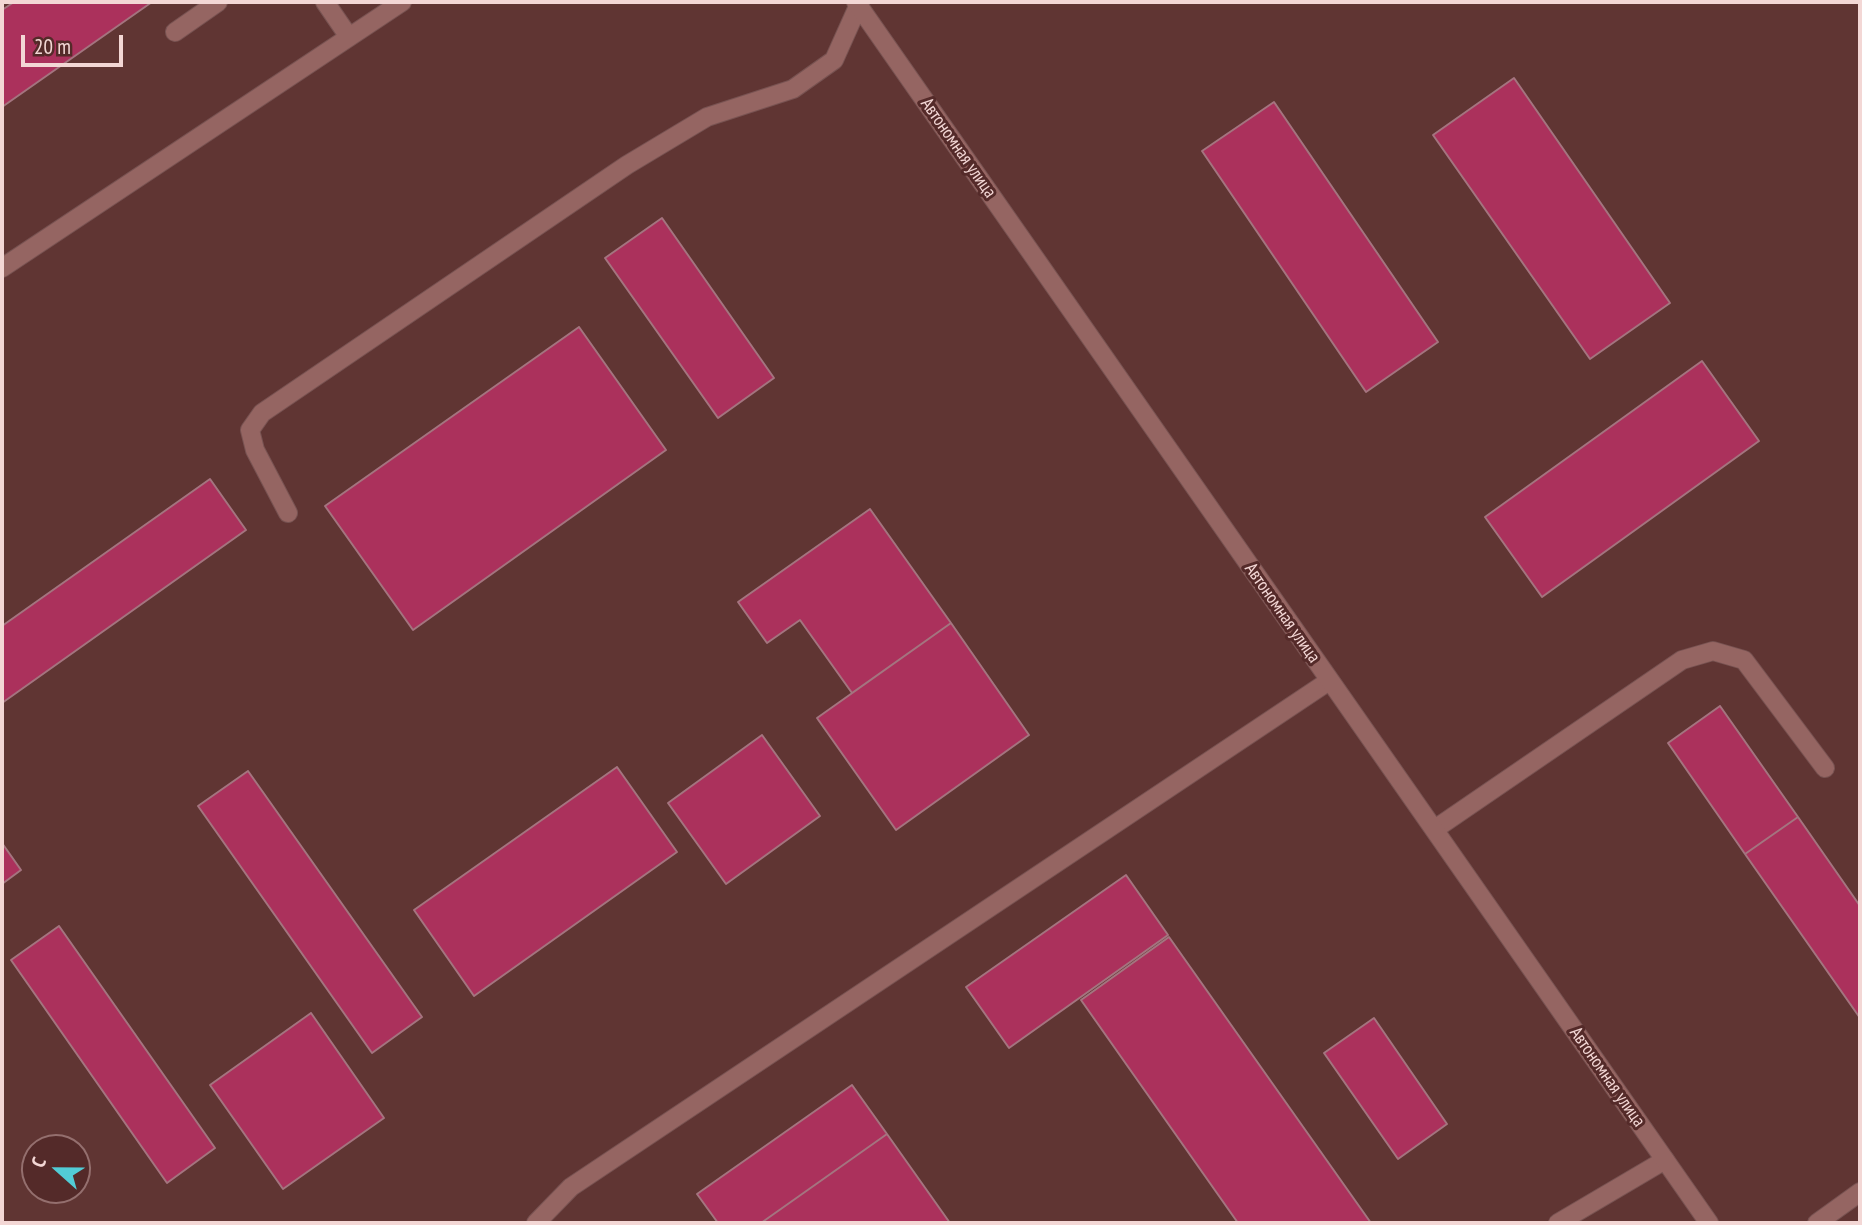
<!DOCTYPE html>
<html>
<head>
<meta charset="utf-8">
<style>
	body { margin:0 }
	#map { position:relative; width:1862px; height:1225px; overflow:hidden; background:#603533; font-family:"PT Sans Narrow",sans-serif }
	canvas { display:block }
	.frame { position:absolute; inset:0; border:4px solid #f3d7d5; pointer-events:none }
	.north { position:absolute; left:21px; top:1134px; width:70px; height:70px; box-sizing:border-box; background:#542a29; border:2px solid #946f6e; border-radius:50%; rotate:291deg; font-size:19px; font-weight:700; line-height:28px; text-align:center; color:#f3d7d5 }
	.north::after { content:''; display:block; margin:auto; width:24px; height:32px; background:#52ccd6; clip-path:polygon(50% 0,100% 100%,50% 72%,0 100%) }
	.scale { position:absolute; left:21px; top:35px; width:102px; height:32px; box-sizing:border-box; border:4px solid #f3d7d5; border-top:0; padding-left:9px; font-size:21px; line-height:24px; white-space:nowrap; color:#f3d7d5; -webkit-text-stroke:5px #542a29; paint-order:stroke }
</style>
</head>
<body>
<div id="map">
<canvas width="1862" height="1225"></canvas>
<div class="frame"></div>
<div class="north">С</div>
<div class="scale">20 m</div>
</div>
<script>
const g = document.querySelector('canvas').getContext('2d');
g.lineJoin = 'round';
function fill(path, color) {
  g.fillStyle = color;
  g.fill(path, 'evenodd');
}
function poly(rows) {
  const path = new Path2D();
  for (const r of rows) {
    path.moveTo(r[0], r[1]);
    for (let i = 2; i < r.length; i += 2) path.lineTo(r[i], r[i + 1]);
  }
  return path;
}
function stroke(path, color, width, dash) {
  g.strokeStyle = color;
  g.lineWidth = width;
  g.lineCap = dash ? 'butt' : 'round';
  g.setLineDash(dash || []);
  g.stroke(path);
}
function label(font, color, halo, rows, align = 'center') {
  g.font = font + ' "PT Sans Narrow",sans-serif';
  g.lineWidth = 6;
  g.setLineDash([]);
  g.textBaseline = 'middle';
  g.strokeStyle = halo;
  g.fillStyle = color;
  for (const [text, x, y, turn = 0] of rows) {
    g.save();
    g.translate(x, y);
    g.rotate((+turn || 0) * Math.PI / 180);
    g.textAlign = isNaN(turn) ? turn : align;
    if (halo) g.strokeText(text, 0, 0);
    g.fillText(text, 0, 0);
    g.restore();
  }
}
const building = poly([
	[14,2,152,2,2,107,2,10,14,2],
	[1514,78,1670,303,1590,359,1433,135,1514,78],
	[1274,102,1438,342,1366,392,1202,151,1274,102],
	[662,218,774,378,718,418,605,258,662,218],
	[579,327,666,450,413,630,325,506,579,327],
	[1702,361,1759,441,1542,597,1485,517,1702,361],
	[210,479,246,530,2,703,2,626,210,479],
	[870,509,951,623,852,693,800,620,767,643,738,602,870,509],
	[951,623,1029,735,896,830,817,718,951,623],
	[1720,706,1798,817,1745,854,1668,743,1720,706],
	[762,735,820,816,726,884,668,803,762,735],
	[617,767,677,852,474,996,414,910,617,767],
	[248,771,422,1017,372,1053,198,806,248,771],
	[1798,817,1860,906,1860,1018,1745,854,1798,817],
	[2,843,21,870,2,884,2,843],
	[1126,875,1168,935,1009,1048,966,987,1126,875],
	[59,926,215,1148,167,1183,11,960,59,926],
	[1169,937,1371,1223,1238,1223,1081,1000,1169,937],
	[311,1013,384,1118,283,1189,210,1085,311,1013],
	[1374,1018,1447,1124,1398,1159,1324,1053,1374,1018],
	[852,1085,887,1134,761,1223,718,1223,697,1194,852,1085],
	[887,1134,950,1223,761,1223,887,1134]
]);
fill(building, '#ab315c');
stroke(building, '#a4747f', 2);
const lane = poly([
	[325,2,349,37],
	[175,32,218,2],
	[2,268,402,2],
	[288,513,255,450,250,430,262,413,627,165,707,117,793,89,834,60,860,2],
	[1435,829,1682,660,1713,651,1744,660,1825,768],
	[536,1223,571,1187,1329,681],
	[1558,1223,1665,1160],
	[1817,1223,1860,1192]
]);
const street = poly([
	[856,2,1709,1223]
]);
stroke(lane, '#785352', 20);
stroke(street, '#785352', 20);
stroke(lane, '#956562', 18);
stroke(street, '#956562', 18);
label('18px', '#f3d7d5', '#542a29', [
	["Автономная улица",958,148,55],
	["Автономная улица",1282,613,55],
	["Автономная улица",1607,1077,55]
]);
</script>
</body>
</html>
